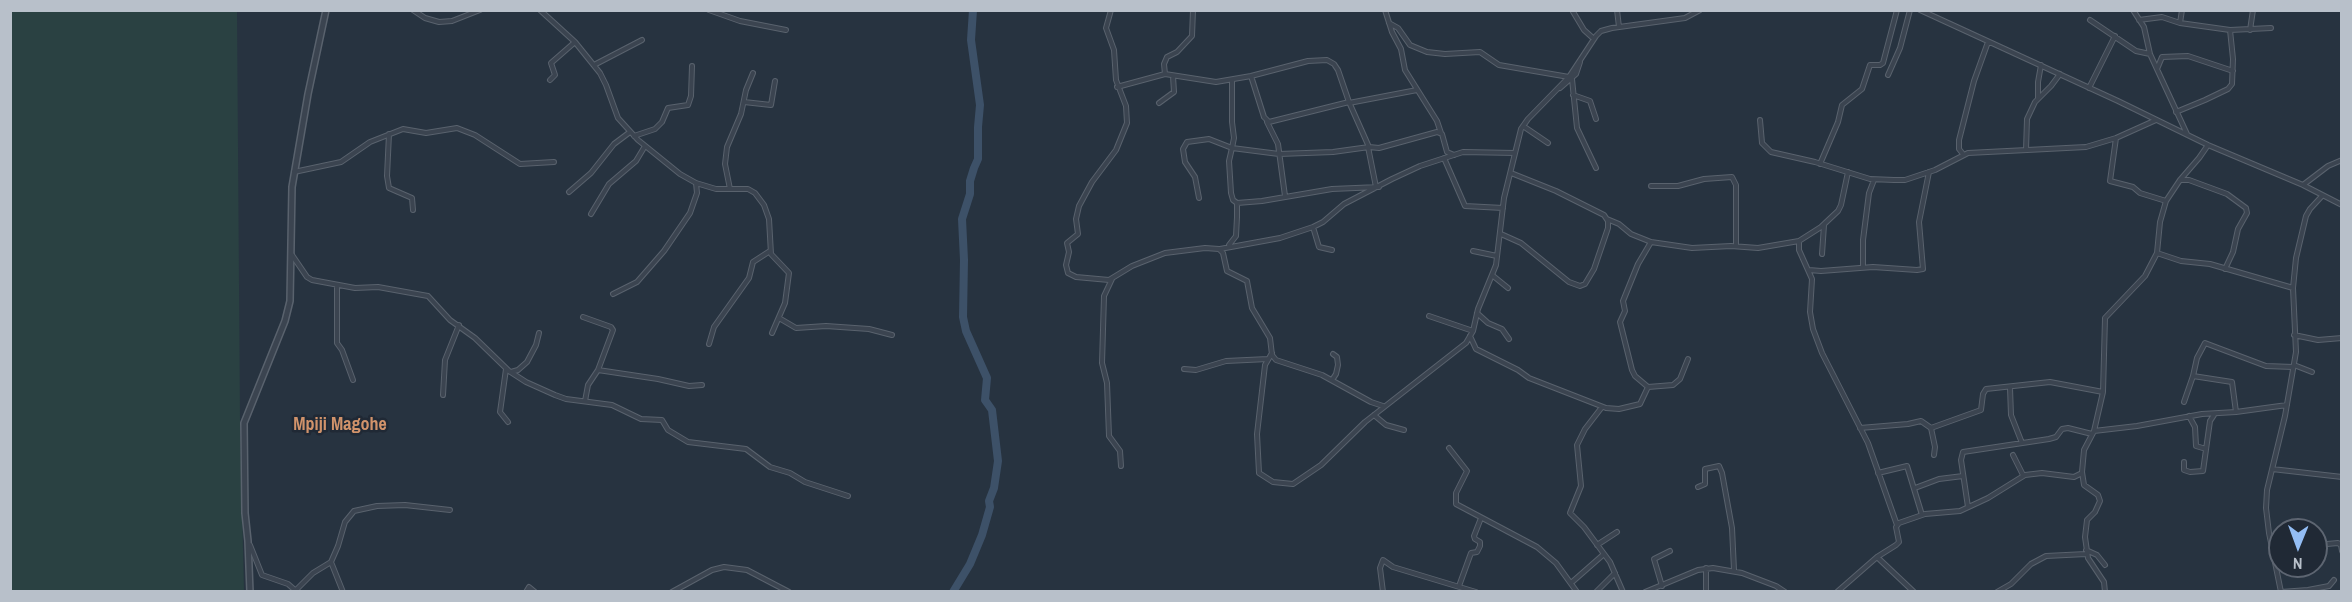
<!DOCTYPE html>
<html>
<head>
<meta charset="utf-8">
<style>
	body { margin:0 }
	#map { position:relative; width:2352px; height:602px; overflow:hidden; background:#273340; font-family:"Archivo Narrow",sans-serif }
	canvas { display:block }
	.frame { position:absolute; inset:0; border:12px solid #b8c0ca; pointer-events:none }
	.north { position:absolute; left:2268px; top:518px; width:60px; height:60px; box-sizing:border-box; background:#202935; border:2px solid #5d6571; border-radius:50%; rotate:181deg; font-size:16px; font-weight:700; line-height:24px; text-align:center; color:#b8c0ca }
	.north::after { content:''; display:block; margin:auto; width:21px; height:27px; background:#93bdf4; clip-path:polygon(50% 0,100% 100%,50% 72%,0 100%) }
</style>
</head>
<body>
<div id="map">
<canvas width="2352" height="602"></canvas>
<div class="frame"></div>
<div class="north">N</div>
</div>
<script>
const g = document.querySelector('canvas').getContext('2d');
g.lineJoin = 'round';
function fill(path, color) {
  g.fillStyle = color;
  g.fill(path, 'evenodd');
}
function poly(rows) {
  const path = new Path2D();
  for (const r of rows) {
    path.moveTo(r[0], r[1]);
    for (let i = 2; i < r.length; i += 2) path.lineTo(r[i], r[i + 1]);
  }
  return path;
}
function stroke(path, color, width, dash) {
  g.strokeStyle = color;
  g.lineWidth = width;
  g.lineCap = dash ? 'butt' : 'round';
  g.setLineDash(dash || []);
  g.stroke(path);
}
function label(font, color, halo, rows, align = 'center') {
  g.font = font + ' "Archivo Narrow",sans-serif';
  g.lineWidth = 5;
  g.setLineDash([]);
  g.textBaseline = 'middle';
  g.strokeStyle = halo;
  g.fillStyle = color;
  for (const [text, x, y, turn = 0] of rows) {
    g.save();
    g.translate(x, y);
    g.rotate((+turn || 0) * Math.PI / 180);
    g.textAlign = isNaN(turn) ? turn : align;
    if (halo) g.strokeText(text, 0, 0);
    g.fillText(text, 0, 0);
    g.restore();
  }
}
fill(poly([
	[10,11,237,11,240,420,244,591,11,591]
]), '#2a4142');
stroke(poly([
	[953,592,970,564,982,535,990,507,989,501,994,488,998,461,992,410,985,400,987,378,966,331,963,317,964,260,962,219,970,194,970,181,974,168,978,159,978,127,980,105,971,40,973,10]
]), '#3d5168', 8);
const minor = poly([
	[413,10,425,18,439,22,452,21,480,10],
	[540,10,575,42,600,73,606,85,618,118,638,140,680,174,696,183,716,189,748,189,755,193,764,205,769,219,771,254,789,273,785,303,772,333],
	[709,10,740,21,786,30],
	[1111,10,1106,28,1114,50,1116,80,1126,106,1127,123,1116,150,1092,182,1079,206,1076,219,1078,234,1067,243,1069,252,1066,265,1068,273,1076,277,1109,280,1132,266,1165,253,1205,248,1219,249,1223,253,1227,271,1247,281,1252,308,1270,338,1272,355,1276,360,1322,375,1371,402,1383,406],
	[1385,10,1392,32,1401,49,1405,70,1437,121,1441,133],
	[1572,10,1584,30,1594,39],
	[1617,10,1619,27],
	[1920,10,2118,101,2208,145,2303,185,2342,205],
	[2133,10,2144,27,2150,54,2187,134],
	[2090,20,2136,51,2150,54],
	[2139,20,2162,17,2180,23,2230,30,2271,28],
	[1389,23,1398,28,1410,45,1427,52,1445,54,1480,52,1499,65,1569,77],
	[2180,23,2182,10],
	[2250,30,2253,10],
	[594,65,642,40],
	[2157,69,2162,57,2188,56,2233,71],
	[1165,74,1164,64,1167,57,1177,52,1192,36,1193,10],
	[1888,75,1900,48,1910,10],
	[1251,76,1264,117,1269,122,1349,102],
	[1572,79,1577,128,1596,168],
	[550,80,555,75,551,63,575,42],
	[1117,87,1165,74,1216,82,1251,76,1308,61,1327,60,1334,64,1338,70,1349,102,1369,147,1379,148,1437,132,1442,134,1447,152,1454,155],
	[1560,88,1576,74,1580,62],
	[2089,88,2115,36],
	[1573,95,1590,101,1596,119],
	[2038,98,2038,82,2041,65],
	[744,102,771,105,775,81],
	[1159,103,1174,92,1173,76],
	[1349,103,1417,90],
	[2176,112,2205,100,2228,89,2232,84,2233,59,2230,30],
	[1760,120,1762,143,1771,152,1815,162,1870,179,1894,180,1905,180,1935,170,1968,153,2086,147,2116,138,2156,120],
	[1267,122,1278,144,1285,196],
	[1523,126,1548,143],
	[389,134,387,176,389,188,412,198,413,210],
	[634,136,655,129,662,122,668,108,688,105,691,96,692,66],
	[2116,138,2110,181,2133,187,2140,193,2166,201],
	[1368,147,1376,187],
	[2026,150,2027,119,2035,102,2051,86,2060,74],
	[1963,154,1959,149,1959,140,1974,81,1988,42],
	[1444,158,1465,206,1503,208],
	[1820,164,1838,122,1842,105,1862,89,1870,65,1880,65,1883,63,1897,10],
	[294,172,341,162,370,142,403,129,426,133,457,128,475,135,520,164,554,162],
	[2180,180,2189,180,2227,194,2246,208,2247,213,2238,229,2233,252,2225,269],
	[2303,185,2328,166,2342,160],
	[1651,186,1678,186,1704,179,1732,177,1736,185,1736,246],
	[730,189,725,164,727,147,741,114,746,90,753,73],
	[569,192,591,173,614,144,630,132],
	[1199,198,1195,177,1185,162,1183,149,1187,142,1209,139,1232,148,1234,138,1232,122,1232,80],
	[1237,203,1262,201,1332,189,1379,187],
	[591,214,609,184,636,161,645,146],
	[1607,219,1619,224,1631,234,1651,242],
	[1313,227,1319,247,1332,250],
	[1501,234,1521,243,1569,282,1580,286,1585,284,1594,269,1608,228,1608,221,1604,215,1556,191,1511,173],
	[1799,241,1799,250,1812,279,1810,312,1813,329,1822,353,1868,443,1897,525],
	[1229,245,1236,236,1237,217,1237,203,1233,200,1231,193,1229,161,1232,148,1279,154,1333,152,1369,147],
	[1220,249,1280,238,1313,227,1323,222,1344,204,1392,179,1420,166,1463,152,1515,153],
	[1473,251,1497,256],
	[2157,253,2181,261,2210,264,2293,288],
	[1822,254,1824,225],
	[292,255,307,277,312,280,355,288,378,287,428,296,450,320,475,338,509,371,526,382,555,395,566,399,612,405,641,419,662,420,668,430,688,442,746,449,770,467,790,473,805,482,848,496],
	[1863,267,1863,240,1869,193,1874,180],
	[1809,270,1821,271,1873,267,1917,270,1923,269,1919,222,1929,172],
	[1492,275,1508,288],
	[1112,279,1104,296,1102,363,1107,383,1109,436,1120,451,1121,466],
	[337,285,337,343,342,350,353,380],
	[613,294,637,282,664,251,690,213,697,193,696,183],
	[1477,313,1488,323,1502,329,1509,339],
	[1429,316,1473,331],
	[583,317,611,327,613,330,598,370,588,385,585,401],
	[779,318,796,328,826,326,869,329,892,335],
	[2294,335,2318,340,2342,338],
	[1470,336,1476,349,1518,370,1529,378,1606,408,1619,409,1640,404,1648,387],
	[709,344,714,327,749,278,753,262,770,251],
	[1272,353,1265,365,1260,408,1257,434,1259,473,1273,482,1293,484,1321,465,1365,422,1466,343,1473,331,1478,309,1496,265,1504,198,1521,129,1528,119,1569,77,1596,36,1601,31,1612,28,1685,18,1700,10],
	[1688,359,1680,379,1673,385,1648,387,1635,376,1632,370,1620,322,1625,311,1623,301,1638,264,1651,242,1692,248,1731,246,1758,248,1799,241,1821,227,1838,211,1841,205,1848,172],
	[2294,365,2312,372],
	[506,369,500,412,508,422],
	[1184,369,1196,370,1226,361,1268,359],
	[598,370,658,379,689,386,702,385],
	[511,372,518,370,527,362,536,345,539,333],
	[1332,380,1336,374,1338,365,1337,357,1333,354],
	[2010,388,2011,415,2022,443],
	[443,395,445,360,459,325],
	[2184,402,2193,376],
	[1602,407,1585,429,1577,445,1581,486,1570,513,1584,527,1610,562,1623,592],
	[2236,412,2232,382,2193,376,2197,358,2205,343,2266,366,2293,367],
	[1374,415,1386,425,1404,430],
	[2189,416,2195,427,2196,446,2206,449],
	[1860,428,1908,424,1921,421,1931,428],
	[2094,431,2137,426,2202,414,2236,412,2287,405],
	[1449,448,1467,471,1456,493,1456,504,1537,547,1556,563,1577,592],
	[1934,455,1935,447,1931,428,1981,410,1983,394,1986,389,2050,382,2103,392],
	[2013,455,2023,475],
	[2184,462,2184,470,2190,472,2203,471,2210,421,2214,415],
	[2272,469,2342,477],
	[1878,473,1907,466,1922,515],
	[1698,487,1705,484,1705,469,1719,466,1722,473,1732,528,1734,570],
	[1915,488,1939,479,1963,476],
	[1968,507,1961,460,1963,452,2049,439,2056,437,2062,429,2068,428,2092,434],
	[250,545,262,575,288,584,296,591],
	[1597,545,1617,532],
	[2316,545,2338,543,2341,545,2342,551],
	[2273,548,2280,547],
	[2086,550,2097,555,2105,565],
	[1877,557,1914,592],
	[331,562,343,592],
	[1571,583,1604,554],
	[1459,586,1471,553,1477,552,1480,546,1480,542,1475,539,1474,536,1481,518],
	[1662,586,1654,559,1670,551],
	[296,590,313,573,331,562,338,546,345,522,354,511,377,506,405,505,450,510],
	[526,592,529,587,535,592],
	[672,592,712,570,724,567,747,570,789,592],
	[1383,592,1380,568,1383,560,1393,567,1476,592],
	[1596,592,1615,573],
	[1645,592,1698,570,1713,568,1742,573,1776,586,1785,592],
	[1706,592,1706,568],
	[1837,592,1877,557,1896,545,1899,542,1896,527,1899,523,1925,514,1960,511,1988,498,2025,475,2042,473,2074,477,2082,473],
	[1997,592,2011,584,2031,564,2046,556,2086,554],
	[2105,592,2104,582,2088,558,2085,537,2087,520,2095,512,2100,501,2098,495,2084,485,2082,472,2084,450,2094,431,2103,392,2105,318,2145,276,2157,253,2160,222,2166,201,2180,180,2199,158,2208,145],
	[2281,592,2269,533,2266,508,2267,490,2285,416,2296,352,2293,288,2296,258,2306,216,2310,209,2322,196],
	[2281,592,2308,590,2329,586,2334,580]
]);
const tertiary = poly([
	[250,592,248,541,245,513,244,423,285,321,290,301,292,187,308,94,326,10]
]);
stroke(minor, '#59626d', 6);
stroke(tertiary, '#59626d', 8);
stroke(minor, '#3b4450', 4);
stroke(tertiary, '#3b4450', 5);
label('bold 18px', '#d1936b', '#202935', [
	["Mpiji Magohe",340,425]
]);
</script>
</body>
</html>
